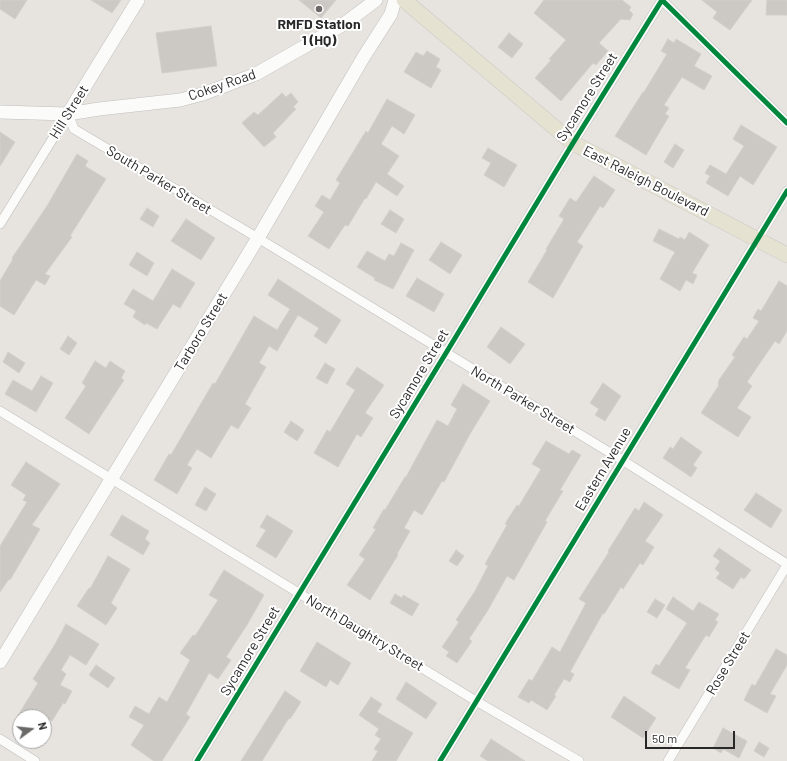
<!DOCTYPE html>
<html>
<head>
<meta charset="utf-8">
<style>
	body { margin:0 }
	#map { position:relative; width:787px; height:761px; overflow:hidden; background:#e7e3de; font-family:Barlow,sans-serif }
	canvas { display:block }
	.north { position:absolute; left:12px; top:709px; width:40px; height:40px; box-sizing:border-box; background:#fff; border:1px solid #a9a9a9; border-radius:50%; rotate:75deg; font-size:11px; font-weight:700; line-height:16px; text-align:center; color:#282828 }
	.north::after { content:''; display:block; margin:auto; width:14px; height:18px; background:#6b6968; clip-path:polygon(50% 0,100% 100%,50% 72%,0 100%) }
	.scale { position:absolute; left:645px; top:731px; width:90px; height:18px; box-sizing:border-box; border:2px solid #282828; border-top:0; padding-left:5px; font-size:12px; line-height:14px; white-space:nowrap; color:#282828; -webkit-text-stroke:3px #fff; paint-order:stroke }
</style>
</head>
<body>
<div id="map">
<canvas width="787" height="761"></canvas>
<div class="north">N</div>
<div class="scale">50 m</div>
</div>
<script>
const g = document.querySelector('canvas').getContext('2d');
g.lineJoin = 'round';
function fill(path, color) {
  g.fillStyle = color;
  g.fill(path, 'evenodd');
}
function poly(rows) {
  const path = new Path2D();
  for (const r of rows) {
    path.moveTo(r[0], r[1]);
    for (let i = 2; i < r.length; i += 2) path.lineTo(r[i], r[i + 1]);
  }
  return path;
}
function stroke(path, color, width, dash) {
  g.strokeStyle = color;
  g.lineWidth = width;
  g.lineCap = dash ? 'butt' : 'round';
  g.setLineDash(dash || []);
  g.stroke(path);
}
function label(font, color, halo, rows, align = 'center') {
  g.font = font + ' Barlow,sans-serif';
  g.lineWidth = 4;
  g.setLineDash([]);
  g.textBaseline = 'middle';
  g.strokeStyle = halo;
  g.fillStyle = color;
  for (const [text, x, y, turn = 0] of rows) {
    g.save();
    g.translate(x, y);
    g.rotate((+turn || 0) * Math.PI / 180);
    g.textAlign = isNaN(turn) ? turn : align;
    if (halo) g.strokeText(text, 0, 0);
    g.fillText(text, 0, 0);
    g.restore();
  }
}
const building = poly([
	[0,0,27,0,15,19,0,9,0,0],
	[91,0,121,0,112,13,91,0],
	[299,0,336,0,321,18,299,0],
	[544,0,622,0,631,7,629,10,633,14,630,20,621,19,599,43,608,51,596,65,593,63,561,101,535,78,551,60,549,59,566,40,534,13,544,0],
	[702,0,752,0,730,30,713,18,717,12,702,0],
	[767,0,787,0,787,15,766,15,767,0],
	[211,26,217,66,162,73,156,33,211,26],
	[509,33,523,44,512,58,498,47,509,33],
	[668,39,674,43,676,39,701,54,694,66,712,76,704,90,682,77,664,105,669,108,665,114,669,116,646,155,615,136,643,92,644,92,664,59,667,54,661,51,668,39],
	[427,51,440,59,436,67,441,70,431,88,404,72,416,52,423,56,427,51],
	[282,93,286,97,291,93,298,102,293,107,296,109,273,133,276,137,264,147,242,123,254,112,258,115,282,93],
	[387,99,415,115,404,134,392,126,381,144,399,156,387,174,404,186,397,196,376,182,366,199,365,198,348,226,345,225,329,249,308,236,324,212,315,206,322,195,330,200,340,183,336,180,366,131,368,133,387,99],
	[741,125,777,147,753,185,740,176,728,196,706,183,710,176,705,173,710,165,726,174,744,146,733,139,741,125],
	[0,132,15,142,0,166,0,132],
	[675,144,684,150,673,168,664,162,675,144],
	[488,148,517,165,504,187,484,175,491,163,482,158,488,148],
	[77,154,88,161,85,166,106,179,70,236,72,237,45,274,50,276,45,285,36,280,14,315,0,306,0,281,13,259,12,258,47,206,77,154],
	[594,176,615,190,603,208,600,206,577,242,583,246,553,298,528,282,547,250,546,249,564,219,559,216,570,198,576,202,594,176],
	[147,208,159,216,153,227,140,219,147,208],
	[390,210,404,219,396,233,381,224,390,210],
	[186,219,215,238,201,260,171,241,186,219],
	[659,229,679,239,680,237,685,240,689,232,709,245,692,273,697,275,693,284,686,280,680,291,660,279,675,252,653,241,659,229],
	[441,242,462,255,450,274,429,260,441,242],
	[401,243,414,250,393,289,374,280,375,278,357,267,367,251,385,261,389,254,394,256,401,243],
	[137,252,154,263,147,276,129,265,137,252],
	[172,269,195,283,180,308,173,304,157,329,146,323,145,325,133,317,136,311,124,304,133,289,153,301,172,269],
	[417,278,444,294,434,312,406,296,417,278],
	[278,279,341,320,326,344,314,336,319,328,298,315,277,351,269,346,259,363,266,367,245,404,251,408,238,429,231,425,211,458,197,449,187,465,192,468,177,494,154,480,169,454,171,455,213,383,215,384,254,316,277,330,290,309,268,295,278,279],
	[779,281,787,286,787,331,779,344,775,341,747,382,752,386,737,408,751,417,738,437,701,413,719,385,718,384,719,380,735,357,732,355,744,337,747,339,759,321,753,318,758,309,761,311,779,281],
	[501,327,525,344,510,364,487,347,501,327],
	[68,336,77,343,69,355,60,349,68,336],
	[8,352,25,363,19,373,3,362,8,352],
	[95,361,106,368,110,361,125,371,121,378,124,380,89,434,65,418,86,386,82,383,95,361],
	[325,363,335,369,327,384,316,378,325,363],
	[357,367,384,385,365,413,373,418,361,437,357,434,338,467,314,453,327,430,330,432,355,390,346,384,357,367],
	[41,376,53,383,36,412,5,394,13,380,32,391,41,376],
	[603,383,621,396,605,421,595,415,599,409,590,403,603,383],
	[463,384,490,401,470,434,444,482,442,481,422,515,414,510,404,528,410,531,397,554,398,555,370,600,347,585,365,559,359,555,376,529,373,528,384,509,385,510,405,477,406,477,437,420,448,426,457,409,451,405,463,384],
	[291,421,304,430,297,441,284,432,291,421],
	[681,437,702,452,693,465,697,468,691,477,663,458,670,447,673,449,681,437],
	[546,441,569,454,572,450,581,455,560,490,563,491,545,521,547,522,514,580,507,576,488,610,469,639,472,641,457,663,446,656,449,652,442,647,459,622,456,620,475,591,488,566,485,564,507,525,505,524,517,505,519,506,541,469,532,464,546,441],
	[26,462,60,484,32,525,40,529,10,580,9,579,0,592,0,546,27,502,23,500,26,495,11,485,26,462],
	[205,487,216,494,206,511,195,505,205,487],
	[756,493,782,510,771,528,744,510,756,493],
	[644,502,663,515,645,541,654,547,643,565,640,563,623,589,621,587,604,614,603,613,570,672,574,674,570,682,564,679,554,695,556,696,547,710,531,700,529,703,518,697,529,679,532,681,552,647,560,652,586,603,579,599,609,552,608,551,635,508,639,511,644,502],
	[122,515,149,531,145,539,150,543,143,555,110,535,122,515],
	[267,515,293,531,276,558,256,546,266,530,260,527,267,515],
	[719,548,751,570,744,579,741,577,733,589,716,578,720,573,715,569,720,561,713,556,719,548],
	[456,550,464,556,457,566,449,561,456,550],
	[108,556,130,569,111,603,117,608,106,625,77,606,89,588,90,589,108,556],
	[224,570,264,595,247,625,226,657,231,660,218,679,209,673,186,714,190,717,162,761,154,761,131,745,144,725,129,717,135,706,149,714,159,697,167,702,190,660,180,653,193,635,195,636,218,600,209,595,224,570],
	[395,594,402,598,403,595,419,604,412,616,390,603,395,594],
	[673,597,693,611,699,602,719,614,715,620,718,622,709,637,706,635,685,668,690,670,679,689,651,673,656,664,659,666,687,623,666,609,673,597],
	[655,599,665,605,657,618,647,612,655,599],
	[66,624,99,644,86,665,70,655,61,670,66,674,60,685,72,691,65,704,63,703,52,721,45,717,17,717,38,683,33,679,54,646,66,624],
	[317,642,351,663,338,685,330,680,326,687,300,671,317,642],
	[776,649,787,655,787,665,770,694,776,696,767,713,744,700,752,684,755,686,776,649],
	[96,665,115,678,108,688,89,675,96,665],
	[406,682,437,703,426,719,396,699,406,682],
	[285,691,301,702,290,719,289,718,262,761,241,761,285,691],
	[624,696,656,718,643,738,611,717,624,696],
	[371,697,382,704,377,712,413,733,396,761,372,761,378,751,374,749,381,739,375,735,379,729,359,715,371,697],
	[723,728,747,741,739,758,723,749,721,753,713,748,723,728],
	[491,739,525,761,488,761,480,756,491,739],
	[759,742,769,748,764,757,754,751,759,742]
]);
fill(building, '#ccc9c5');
stroke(building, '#d2cfca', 1);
const street = poly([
	[68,114,74,129,258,238,622,460,787,564],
	[0,224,68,114],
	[0,411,476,701,579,761],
	[0,739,35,761],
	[197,761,446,353,573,143,662,0,787,123],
	[440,761,787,191],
	[668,761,787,565]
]);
const secondary = poly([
	[0,112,68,114,99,109,180,100,203,94,256,74,344,24,376,0],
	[68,114,138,0],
	[0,662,258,238,363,58,391,14,395,0]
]);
const primary = poly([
	[404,0,573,143,787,255]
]);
stroke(street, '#c0bfbf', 10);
stroke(secondary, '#c0bfbf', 14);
stroke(primary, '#c3c2c0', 16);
stroke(street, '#fbfbfa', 9);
stroke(secondary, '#fbfbfa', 13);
stroke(primary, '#e6e2d2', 15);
stroke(poly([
	[197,761,446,353,573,143,662,0,787,123],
	[440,761,787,191]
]), '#00873e', 5);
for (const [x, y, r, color] of [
	[319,9,4,"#6b6968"]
]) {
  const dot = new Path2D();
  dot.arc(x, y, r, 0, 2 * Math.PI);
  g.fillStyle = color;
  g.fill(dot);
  stroke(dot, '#fff', 1.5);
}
label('bold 14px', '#282828', '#fff', [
	["RMFD Station",319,24],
	["1 (HQ)",319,40]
]);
label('14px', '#282828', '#fff', [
	["Cokey Road",222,85,-19],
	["Sycamore Street",587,97,-58],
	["Hill Street",69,112,-58],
	["South Parker Street",159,180,31],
	["East Raleigh Boulevard",646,181,27],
	["Tarboro Street",201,332,-59],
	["Sycamore Street",419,374,-59],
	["North Parker Street",523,400,31],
	["Eastern Avenue",603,469,-59],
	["North Daughtry Street",365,633,31],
	["Sycamore Street",250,651,-59],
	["Rose Street",728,663,-59]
]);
</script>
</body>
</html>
